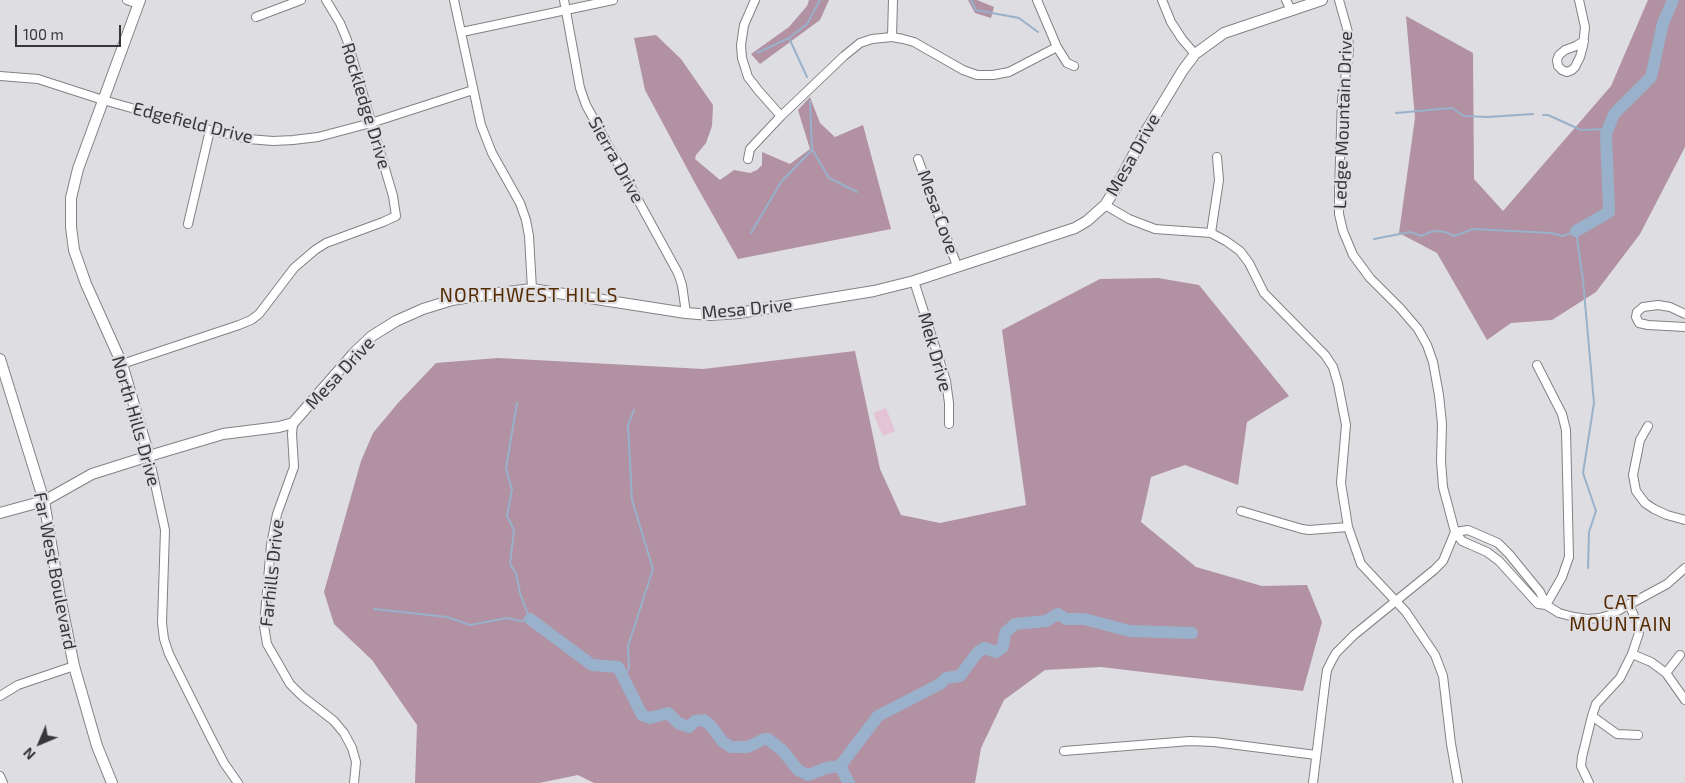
<!DOCTYPE html>
<html>
<head>
<meta charset="utf-8">
<style>
	body { margin:0 }
	#map { position:relative; width:1685px; height:783px; overflow:hidden; background:#dedde1; font-family:"Exo 2",sans-serif }
	canvas { display:block }
	.north { position:absolute; left:15px; top:718px; width:50px; height:50px; -webkit-text-stroke:4px #dedde1; paint-order:stroke; rotate:225deg; font-size:14px; font-weight:700; line-height:20px; text-align:center; color:#373739 }
	.north::after { content:''; display:block; margin:auto; width:18px; height:22px; background:#373739; clip-path:polygon(50% 0,100% 100%,50% 72%,0 100%) }
	.scale { position:absolute; left:15px; top:25px; width:106px; height:22px; box-sizing:border-box; border:2px solid #373739; border-top:0; padding-left:6px; font-size:15px; line-height:18px; white-space:nowrap; color:#373739; -webkit-text-stroke:4px #dedde1; paint-order:stroke }
</style>
</head>
<body>
<div id="map">
<canvas width="1685" height="783"></canvas>
<div class="north">N</div>
<div class="scale">100 m</div>
</div>
<script>
const g = document.querySelector('canvas').getContext('2d');
g.lineJoin = 'round';
function fill(path, color) {
  g.fillStyle = color;
  g.fill(path, 'evenodd');
}
function poly(rows) {
  const path = new Path2D();
  for (const r of rows) {
    path.moveTo(r[0], r[1]);
    for (let i = 2; i < r.length; i += 2) path.lineTo(r[i], r[i + 1]);
  }
  return path;
}
function stroke(path, color, width, dash) {
  g.strokeStyle = color;
  g.lineWidth = width;
  g.lineCap = dash ? 'butt' : 'round';
  g.setLineDash(dash || []);
  g.stroke(path);
}
function label(font, color, halo, rows, align = 'center') {
  g.font = font + ' "Exo 2",sans-serif';
  g.lineWidth = 4.5;
  g.setLineDash([]);
  g.textBaseline = 'middle';
  g.strokeStyle = halo;
  g.fillStyle = color;
  for (const [text, x, y, turn = 0] of rows) {
    g.save();
    g.translate(x, y);
    g.rotate((+turn || 0) * Math.PI / 180);
    g.textAlign = isNaN(turn) ? turn : align;
    if (halo) g.strokeText(text, 0, 0);
    g.fillText(text, 0, 0);
    g.restore();
  }
}
fill(poly([
	[886,408,895,431,883,436,873,413]
]), '#e2c4d4');
fill(poly([
	[809,0,829,0,820,20,760,64,751,54,789,27,807,6],
	[968,0,977,0,994,7,991,18,975,13],
	[1648,0,1685,0,1685,147,1640,234,1596,292,1552,320,1511,323,1487,340,1437,253,1399,233,1415,118,1406,16,1473,53,1474,179,1503,211,1611,86],
	[656,35,681,59,713,105,712,126,706,143,696,155,695,159,720,180,734,170,750,173,757,170,762,165,762,152,790,164,810,149,798,110,810,97,820,123,835,137,863,125,891,229,738,259,696,185,645,90,634,38],
	[1158,278,1199,285,1289,396,1247,422,1238,485,1185,465,1151,477,1141,522,1196,567,1262,586,1307,585,1322,622,1303,691,1101,667,1045,670,1004,700,981,748,975,783,594,783,578,775,539,783,415,783,417,725,372,660,334,624,324,592,361,461,373,433,398,403,436,363,498,358,703,369,855,351,880,469,901,515,940,523,1026,505,1002,330,1100,279]
]), '#b191a2');
stroke(poly([
	[971,0,976,10,1019,18,1038,32],
	[757,53,789,38],
	[807,77,789,38,807,24,820,0],
	[1396,113,1452,108,1464,116,1487,117,1533,114],
	[1543,115,1548,115,1581,130,1608,129],
	[813,151,829,178,857,192],
	[751,233,781,182,812,150,810,101],
	[1374,239,1410,232,1421,236,1433,231,1445,232,1454,236,1473,229,1551,233,1563,236,1576,231,1583,280,1594,403,1583,473,1596,511,1589,532,1588,568],
	[374,609,447,617,470,625,507,618,521,621,530,619,520,593,516,573,510,564,514,530,507,516,512,490,506,468,517,403],
	[623,678,629,668,628,646,653,569,632,500,628,425,634,410]
]), '#99b1ca', 2);
stroke(poly([
	[1576,231,1609,212,1606,134,1614,114,1651,77,1663,23,1673,0],
	[530,619,592,665,618,667,642,715,650,718,668,713,678,723,689,727,695,721,704,720,711,726,723,742,731,747,748,747,764,739,768,739,783,751,798,770,808,775,826,768,840,766,849,783],
	[840,766,878,716,940,684,946,678,960,676,977,653,984,648,996,652,1003,647,1005,633,1015,624,1046,621,1058,614,1066,619,1084,619,1130,631,1192,633]
]), '#99b1ca', 12);
const street = poly([
	[127,0,138,4],
	[454,0,481,125,492,153,520,203,526,220,529,236,532,289],
	[564,0,580,88,586,105,678,273,682,285,686,313],
	[755,0,744,25,741,45,742,58,748,77,758,90,781,116],
	[1037,0,1057,47,1067,63,1074,66],
	[1162,0,1171,22,1182,39,1195,54],
	[1286,0,1291,10],
	[1579,0,1585,27,1583,46,1580,57,1575,67,1572,70,1567,72,1562,70,1558,66,1557,60,1559,55,1565,50,1576,46,1584,41],
	[256,17,301,0],
	[462,32,613,0],
	[892,37,893,0],
	[0,76,38,79,103,100,210,130,248,139,273,141,293,140,318,137,371,123,473,90],
	[748,159,750,149,781,116,844,56,860,43,872,39,892,37,903,39,914,42,963,70,977,75,993,75,1009,72,1057,47],
	[918,159,957,266],
	[1105,205,1129,219,1155,229,1211,233,1226,241,1240,251,1249,263,1264,293,1325,355,1333,367,1338,384,1346,425,1341,483,1348,527,1361,564,1406,612,1435,655,1443,676,1451,744,1458,783],
	[188,224,210,130],
	[1211,233,1219,180,1217,157],
	[914,281,946,381,949,403,949,424],
	[1685,314,1670,307,1658,305,1643,307,1637,312,1636,317,1639,323,1648,325,1685,327],
	[122,364,239,325,251,320,259,314,294,268,315,250,326,243,383,222,396,216,393,196,347,40,340,23,326,0],
	[1537,365,1562,414,1566,430,1569,557,1562,577,1546,605],
	[293,423,292,434,294,467,277,514,271,545,264,626,267,644,290,684,302,696,334,721,344,733,352,748,356,762,354,783],
	[1648,426,1640,440,1633,475,1636,491,1645,503,1654,509,1667,515,1685,520],
	[149,456,165,530,162,623,164,639,169,654,210,736,224,763,238,783],
	[1241,511,1302,529,1309,530,1348,527],
	[1546,605,1540,592,1509,554,1498,543,1468,530,1455,532,1462,541,1487,552,1499,561,1538,604,1546,605,1559,613,1574,617,1588,619,1599,618,1610,615,1667,584,1685,568],
	[1632,654,1651,662,1666,673,1685,700],
	[1666,673,1680,655],
	[0,696,18,685,74,666],
	[1592,716,1617,734,1638,735],
	[1064,751,1190,741,1214,742,1316,755],
	[0,776,3,783],
	[1313,783,1325,684,1327,670,1332,660,1336,653,1354,635,1434,570,1443,561,1455,532,1443,487,1441,461,1442,424,1439,395,1433,362,1427,345,1418,329,1400,308,1370,278,1353,255,1343,231,1339,214,1339,191,1342,99,1349,52,1348,32,1339,0],
	[1589,783,1581,766,1582,757,1592,716,1596,704,1620,678,1632,654,1639,633,1637,623,1629,604]
]);
const secondary = poly([
	[140,0,78,169,71,198,71,227,74,250,86,284,122,364,149,456],
	[0,359,44,501,60,597,74,666,97,746,112,783],
	[0,513,44,501,92,474,149,456,223,434,279,427,293,423,355,352,372,336,396,321,423,309,452,300,490,294,532,289,686,313,711,315,739,313,874,291,914,281,1075,228,1087,221,1105,205,1114,191,1146,131,1183,70,1195,54,1224,33,1322,0]
]);
stroke(street, '#828285', 10);
stroke(secondary, '#828285', 12);
stroke(street, '#fff', 8);
stroke(secondary, '#fff', 10);
label('18px', '#373739', '#dedde1', [
	["Rockledge Drive",366,106,73],
	["Ledge Mountain Drive",1343,120,-88],
	["Edgefield Drive",193,123,14],
	["Mesa Drive",1133,155,-61],
	["Sierra Drive",616,160,61],
	["Mesa Cove",938,212,70],
	["Mesa Drive",747,309,-5],
	["Mek Drive",935,352,74],
	["Mesa Drive",340,373,-47],
	["North Hills Drive",136,421,74],
	["Far West Boulevard",55,571,79],
	["Farhills Drive",272,573,-84]
]);
g.letterSpacing = '1px';
label('19px', '#552a01', '#dedde1', [
	["NORTHWEST HILLS",529,296],
	["CAT",1621,603],
	["MOUNTAIN",1621,625]
]);
g.letterSpacing = '0px';
</script>
</body>
</html>
